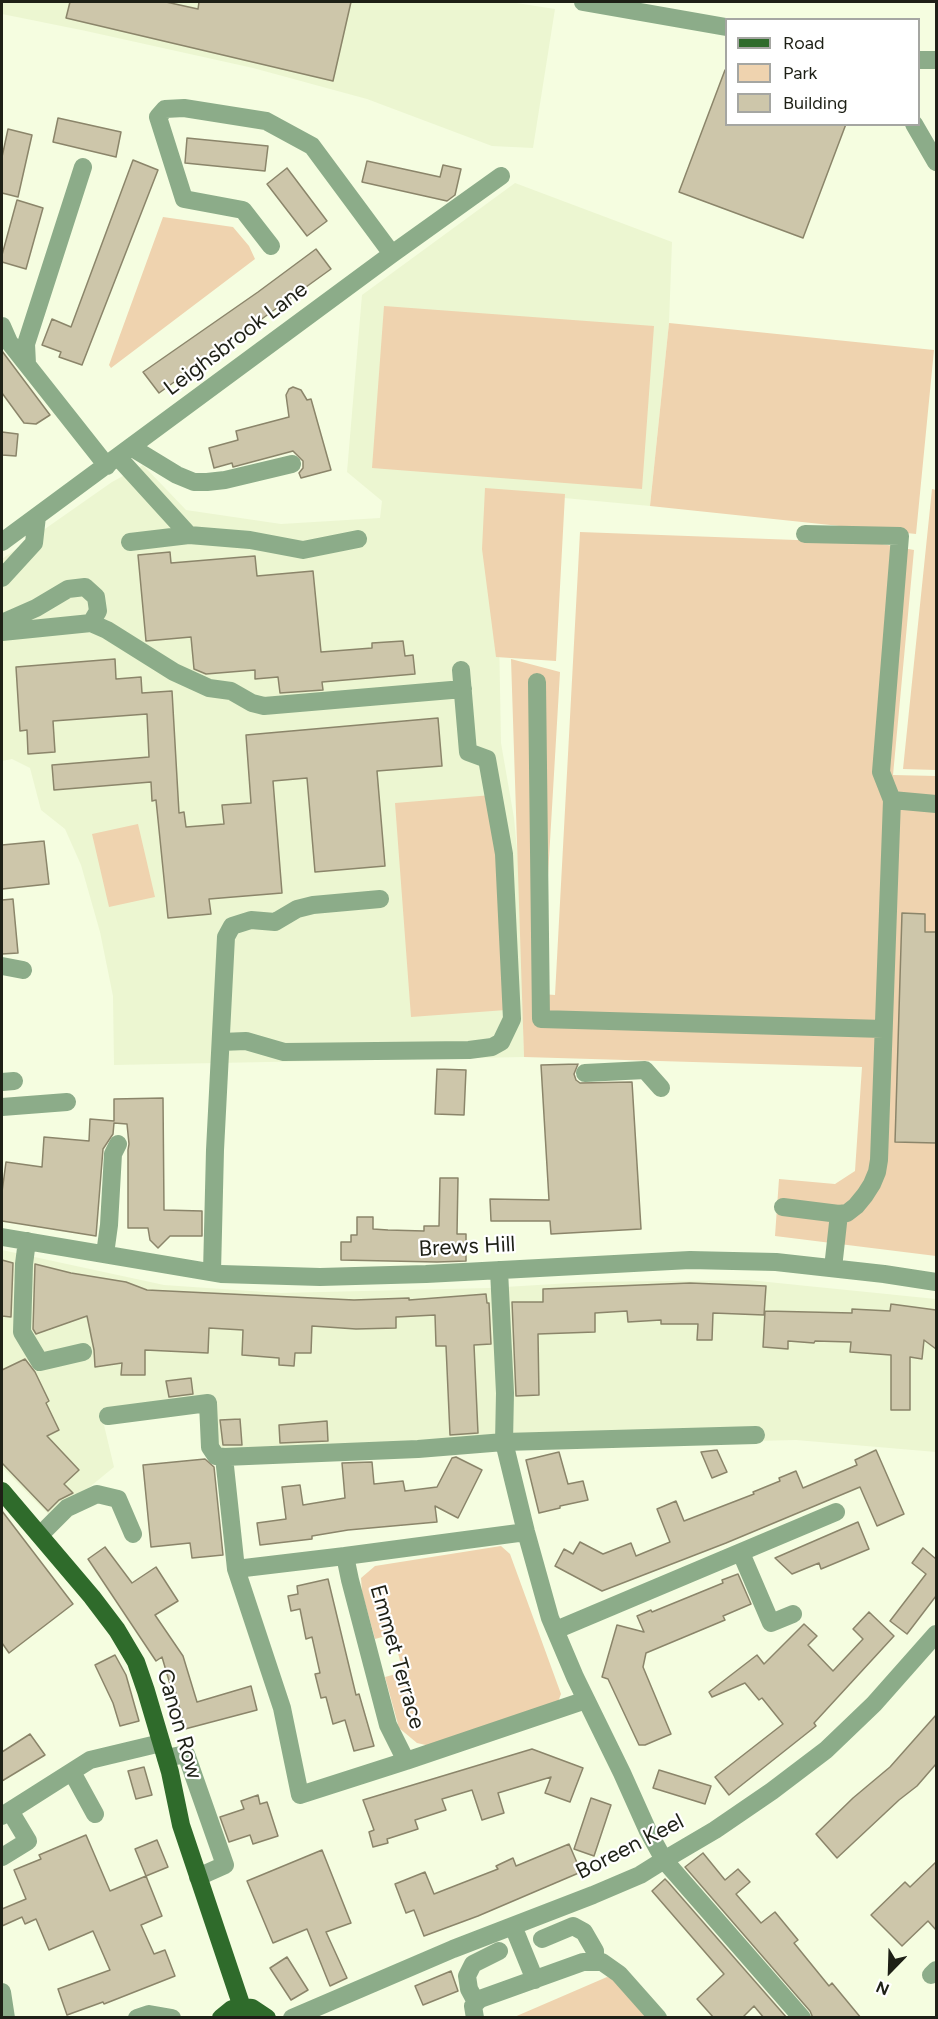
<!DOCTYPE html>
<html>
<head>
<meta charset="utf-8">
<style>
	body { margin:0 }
	#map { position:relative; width:938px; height:2019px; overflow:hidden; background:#f5fde0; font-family:Figtree,sans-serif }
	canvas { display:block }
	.frame { position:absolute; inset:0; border:3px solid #1e2016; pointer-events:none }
	.legend { position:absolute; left:725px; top:18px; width:195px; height:108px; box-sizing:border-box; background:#fff; border:2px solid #a5a6a2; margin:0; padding:8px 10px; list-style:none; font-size:18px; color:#1e2016 }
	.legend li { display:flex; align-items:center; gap:12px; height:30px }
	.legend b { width:30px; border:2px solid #a5a6a2 }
	.north { position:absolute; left:860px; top:1941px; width:60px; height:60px; -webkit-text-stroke:4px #fff; paint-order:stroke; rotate:203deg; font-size:16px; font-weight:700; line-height:24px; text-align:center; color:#1e2016 }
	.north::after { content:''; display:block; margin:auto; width:21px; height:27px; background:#1e2016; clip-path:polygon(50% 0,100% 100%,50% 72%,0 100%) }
</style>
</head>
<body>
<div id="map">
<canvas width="938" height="2019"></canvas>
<div class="frame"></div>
<ul class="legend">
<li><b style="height:8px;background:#2f6b2b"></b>Road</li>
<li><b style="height:16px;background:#efd3af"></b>Park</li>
<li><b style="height:16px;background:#cdc6aa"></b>Building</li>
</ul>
<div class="north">N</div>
</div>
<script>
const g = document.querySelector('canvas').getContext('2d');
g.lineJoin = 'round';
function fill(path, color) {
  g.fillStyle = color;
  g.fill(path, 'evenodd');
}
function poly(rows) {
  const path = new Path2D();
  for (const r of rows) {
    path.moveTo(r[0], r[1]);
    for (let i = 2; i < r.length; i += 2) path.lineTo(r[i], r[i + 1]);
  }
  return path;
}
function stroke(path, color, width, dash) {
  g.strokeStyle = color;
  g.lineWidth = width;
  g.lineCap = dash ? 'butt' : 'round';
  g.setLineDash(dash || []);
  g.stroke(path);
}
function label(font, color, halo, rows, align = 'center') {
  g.font = font + ' Figtree,sans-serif';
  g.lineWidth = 4.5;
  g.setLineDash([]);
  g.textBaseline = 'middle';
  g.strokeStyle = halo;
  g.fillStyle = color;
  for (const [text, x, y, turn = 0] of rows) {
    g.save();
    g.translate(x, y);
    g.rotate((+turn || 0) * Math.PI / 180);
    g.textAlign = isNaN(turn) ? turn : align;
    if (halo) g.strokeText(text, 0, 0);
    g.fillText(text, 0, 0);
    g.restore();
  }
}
fill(poly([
	[2,2,510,2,555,9,533,148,492,146,367,99,253,68,86,31,2,14],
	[515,183,672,242,669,323,650,506,489,491,499,633,501,743,514,818,520,880,524,1057,114,1065,113,996,100,932,81,865,65,829,41,810,30,768,12,759,2,761,2,559,112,482,143,465,186,510,281,524,380,518,382,501,347,472,362,295],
	[2,1250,164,1285,280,1293,488,1288,588,1282,748,1280,936,1299,936,1452,796,1440,521,1447,227,1461,203,1410,103,1421,114,1467,52,1518,2,1467]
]), '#ecf6d1');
fill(poly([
	[163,217,233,227,249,246,255,259,111,368,109,365],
	[384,306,654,326,642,489,372,468],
	[669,323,934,350,916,534,650,506],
	[485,488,565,494,556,661,496,657,482,549],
	[932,489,936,490,936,770,903,769],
	[580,532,877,543,914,550,893,775,936,776,936,1256,775,1236,779,1179,835,1184,855,1171,862,1067,524,1057,511,659,560,672,541,994,555,995],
	[492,795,506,1010,411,1017,395,803],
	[138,824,155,897,109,907,92,834],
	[501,1546,510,1554,561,1694,558,1702,430,1746,417,1743,399,1728,385,1677,403,1672,393,1634,375,1639,362,1592,361,1578,375,1566],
	[607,1977,612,1978,648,2018,512,2018]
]), '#efd3af');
const building = poly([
	[70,2,166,2,198,9,199,2,351,2,333,81,66,18,70,2],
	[725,70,726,70,726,124,846,124,803,238,679,192,725,70],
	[58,118,121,132,116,157,53,142,58,118],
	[8,129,32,135,18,197,2,193,2,157,8,129],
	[187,138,268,146,265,171,185,163,187,138],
	[133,160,158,170,82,365,59,357,61,352,42,345,52,319,71,327,133,160],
	[367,161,440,177,443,165,461,169,455,195,447,201,362,182,367,161],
	[287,168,327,221,307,236,267,184,287,168],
	[17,200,43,208,26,269,2,262,2,255,17,200],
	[316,249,331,269,159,393,143,372,258,292,316,249],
	[2,351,50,415,36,424,24,423,2,393,2,351],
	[293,387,301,390,307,400,311,399,331,470,301,478,299,473,303,468,303,461,293,451,233,467,232,463,214,468,209,448,238,440,236,431,289,417,286,395,289,389,293,387],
	[2,432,18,434,16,456,2,455,2,432],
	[170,552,171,563,255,556,257,576,313,571,321,652,372,648,372,643,403,641,405,656,413,655,415,674,322,682,323,690,280,693,278,677,255,679,255,670,206,674,194,669,191,637,146,641,138,555,170,552],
	[115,659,116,679,141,677,142,693,172,691,179,813,184,812,186,827,224,824,222,805,251,803,246,735,438,718,442,766,377,771,385,866,315,872,307,778,273,781,282,893,209,899,211,914,168,918,156,800,152,801,151,782,54,790,52,765,149,757,147,714,53,721,55,752,28,754,27,730,20,731,16,667,115,659],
	[44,841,49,884,2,889,2,845,44,841],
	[13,899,18,953,2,954,2,900,13,899],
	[902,913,925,914,925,932,936,932,936,1143,895,1142,902,913],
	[578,1064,574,1074,576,1080,580,1083,632,1082,641,1229,551,1234,550,1221,491,1221,490,1199,549,1200,541,1065,578,1064],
	[437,1069,466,1070,464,1115,435,1114,437,1069],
	[163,1098,164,1210,202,1211,202,1236,170,1236,158,1248,150,1240,148,1228,128,1228,128,1150,129,1144,127,1124,114,1123,113,1134,103,1149,96,1236,2,1221,2,1192,6,1162,42,1167,44,1137,89,1141,90,1119,114,1121,114,1099,163,1098],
	[440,1178,458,1178,457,1234,466,1234,466,1261,437,1262,341,1260,341,1242,351,1242,351,1235,357,1235,357,1217,373,1217,373,1229,388,1230,424,1231,424,1226,439,1226,440,1178],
	[2,1260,13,1263,11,1317,2,1316,2,1260],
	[35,1264,71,1273,126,1282,147,1290,354,1300,409,1298,409,1300,486,1294,487,1303,489,1303,491,1344,474,1345,478,1433,450,1435,446,1346,436,1346,435,1315,396,1317,396,1328,356,1329,312,1326,311,1353,295,1353,294,1366,279,1365,279,1358,242,1355,243,1330,209,1328,208,1353,145,1350,145,1375,121,1375,122,1363,95,1367,94,1350,87,1316,36,1334,33,1329,35,1264],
	[690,1283,766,1286,764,1315,713,1313,712,1340,697,1340,698,1324,661,1324,661,1320,628,1322,627,1311,595,1313,595,1332,538,1334,539,1395,516,1396,512,1302,543,1302,543,1289,690,1283],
	[891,1304,936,1310,936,1349,924,1340,922,1359,910,1357,910,1410,891,1410,891,1355,850,1352,851,1342,815,1341,814,1343,788,1341,788,1349,763,1347,765,1311,852,1313,852,1309,890,1311,891,1304],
	[25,1359,35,1372,49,1401,46,1403,59,1430,47,1436,79,1470,64,1484,73,1493,59,1500,48,1511,2,1463,2,1370,25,1359],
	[191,1378,193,1394,169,1397,166,1381,191,1378],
	[240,1419,242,1445,223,1445,220,1420,240,1419],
	[327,1421,328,1441,280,1443,279,1425,327,1421],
	[717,1450,727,1472,712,1478,701,1452,717,1450],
	[876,1450,904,1514,877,1526,860,1487,726,1543,602,1591,555,1566,564,1549,573,1554,580,1542,603,1554,631,1543,636,1556,670,1542,657,1509,676,1501,684,1521,754,1494,753,1492,780,1481,779,1478,796,1471,803,1488,857,1465,855,1460,876,1450],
	[559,1452,568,1484,583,1481,588,1500,560,1506,560,1508,539,1513,526,1460,559,1452],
	[456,1457,482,1470,458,1518,435,1506,437,1522,348,1530,312,1536,312,1539,260,1545,257,1523,286,1519,282,1487,300,1485,303,1505,345,1498,342,1463,372,1462,374,1484,403,1481,405,1491,437,1487,452,1458,456,1457],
	[205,1459,214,1467,223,1555,192,1558,190,1543,151,1547,143,1465,205,1459],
	[2,1511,73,1604,9,1653,2,1643,2,1511],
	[858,1522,869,1549,821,1569,819,1563,792,1574,775,1558,858,1522],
	[105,1547,132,1583,156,1567,178,1601,155,1615,183,1656,197,1702,251,1686,257,1710,185,1729,175,1690,172,1691,162,1657,156,1661,88,1559,105,1547],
	[923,1548,936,1559,936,1596,907,1634,890,1621,926,1574,912,1563,923,1548],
	[738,1574,751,1604,723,1616,725,1620,646,1653,643,1667,671,1734,645,1745,639,1745,608,1679,602,1677,617,1625,644,1632,637,1616,651,1610,652,1612,723,1583,722,1580,738,1574],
	[328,1579,356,1695,359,1694,374,1746,354,1751,345,1720,333,1724,326,1697,321,1698,315,1674,320,1673,312,1637,306,1639,300,1609,291,1611,288,1596,298,1594,297,1586,328,1579],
	[869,1612,894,1636,814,1723,816,1726,729,1795,715,1777,783,1724,762,1698,759,1700,745,1683,712,1697,709,1692,757,1655,764,1664,804,1624,817,1636,808,1645,833,1671,863,1639,853,1629,869,1612],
	[115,1655,126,1675,139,1721,120,1726,113,1703,95,1665,115,1655],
	[936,1715,936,1764,917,1786,899,1800,837,1858,816,1834,853,1798,890,1767,936,1715],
	[30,1734,45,1755,2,1781,2,1752,30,1734],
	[532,1749,583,1768,570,1802,545,1793,551,1777,498,1793,504,1813,482,1820,472,1790,442,1799,446,1810,415,1820,418,1829,387,1839,388,1843,373,1847,369,1832,374,1830,363,1800,532,1749],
	[144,1767,152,1795,136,1799,128,1771,144,1767],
	[659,1770,711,1786,705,1804,653,1788,659,1770],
	[258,1795,260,1804,267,1802,278,1836,253,1844,250,1835,229,1842,220,1817,244,1809,241,1801,258,1795],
	[591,1798,611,1805,594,1856,574,1849,591,1798],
	[86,1835,110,1891,146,1876,162,1916,141,1925,154,1954,165,1950,175,1976,104,2004,103,2002,67,2015,58,1989,110,1970,93,1931,49,1950,36,1919,25,1924,22,1917,2,1926,2,1909,26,1899,14,1870,41,1859,39,1855,86,1835],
	[157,1840,168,1867,146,1876,135,1849,157,1840],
	[569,1844,581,1872,478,1916,424,1936,414,1910,406,1913,395,1884,425,1872,434,1894,498,1869,496,1866,513,1858,516,1866,569,1844],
	[322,1850,351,1923,326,1932,347,1978,330,1986,307,1929,273,1943,247,1881,322,1850],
	[703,1853,725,1880,738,1869,750,1882,736,1894,761,1923,775,1912,798,1940,794,1943,829,1986,832,1983,861,2018,813,2018,810,2011,685,1867,703,1853],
	[936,1862,936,1930,928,1921,902,1946,871,1915,905,1882,910,1887,936,1862],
	[665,1879,668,1882,787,2018,764,2018,754,2006,742,2018,714,2018,697,1999,724,1974,652,1891,665,1879],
	[287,1957,308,1990,291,2000,270,1968,287,1957],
	[451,1971,458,1991,423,2005,415,1986,451,1971]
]);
fill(building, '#cdc6aa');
stroke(building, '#8b856a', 1.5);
stroke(poly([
	[583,2,726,27],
	[918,60,936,60],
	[914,124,936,162],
	[271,246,243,210,184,199,158,117,165,109,184,108,266,121,312,146,392,254],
	[2,326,9,342,107,466],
	[27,364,26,344,83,167],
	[131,447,177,475,194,482,207,482,225,480,292,464],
	[118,457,189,535],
	[2,542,392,254,501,176],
	[130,542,189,535,250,540,303,550,358,539],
	[2,578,34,543,37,516],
	[2,623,36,608,68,589,85,587,96,597,98,611,91,623],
	[2,632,91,623,107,630,174,672,209,688,231,691,252,703,264,706,463,689],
	[537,682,541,1019,883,1029],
	[892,800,936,804],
	[2,966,23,970],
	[221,1042,246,1041,284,1052,469,1050,492,1047,501,1042,512,1019,504,854,487,759,468,752,461,670],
	[585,1073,645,1070,661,1088],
	[2,1082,14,1081],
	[2,1107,67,1102],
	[783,1207,839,1214,847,1213,856,1206,865,1195,872,1184,877,1172,879,1160,892,800,881,772,900,536,805,534],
	[2,1237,221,1274,320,1277,426,1274,690,1260,776,1262,884,1274,936,1282],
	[27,1241,24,1264,22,1332,40,1362,83,1352],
	[105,1254,109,1225,113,1154,118,1144],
	[833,1268,839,1214],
	[499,1270,505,1393,504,1442,526,1532,550,1618,575,1677,622,1773,648,1831,664,1860,802,2018],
	[212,1272,215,1150,226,937,232,926,251,920,275,922,297,909,313,905,380,899],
	[108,1416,208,1403,210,1447,216,1456,224,1457,418,1449,504,1442,756,1435],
	[224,1457,236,1569,282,1708,300,1795,406,1761],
	[526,1532,345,1556,350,1580,388,1725,406,1761,586,1700],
	[40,1535,67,1508,97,1494,118,1499,133,1534],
	[741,1553,771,1623,793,1614],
	[236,1569,345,1556],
	[556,1630,836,1512],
	[166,1758,186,1754,225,1865,198,1877],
	[72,1772,95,1814],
	[2,1816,90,1760,161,1743],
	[2,1857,28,1841,10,1811],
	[513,1926,535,1980],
	[542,1939,573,1926,584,1932,595,1951,595,1962],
	[931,1975,936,1970],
	[2,1992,6,2018],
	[476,2002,469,1989,467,1976,473,1964,499,1951],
	[137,2018,149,2014,172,2018],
	[292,2018,453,1949,593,1895,640,1875,664,1860,715,1830,772,1791,826,1750,874,1704,936,1634],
	[475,2018,473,2006,480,1999,583,1962,602,1962,619,1974,658,2018]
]), '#8cac89', 18);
stroke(poly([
	[2,1491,92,1597,117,1630,136,1662,146,1691,170,1772,181,1825,242,2007],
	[221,2018,232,2009,242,2007,252,2008,267,2018]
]), '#2f6b2b', 18);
label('22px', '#1e2016', '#fff', [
	["Leighsbrook Lane",236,339,-37],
	["Brews Hill",467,1247,-3],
	["Emmet Terrace",397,1657,74],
	["Canon Row",179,1724,74],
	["Boreen Keel",630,1847,-27]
]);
</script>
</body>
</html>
